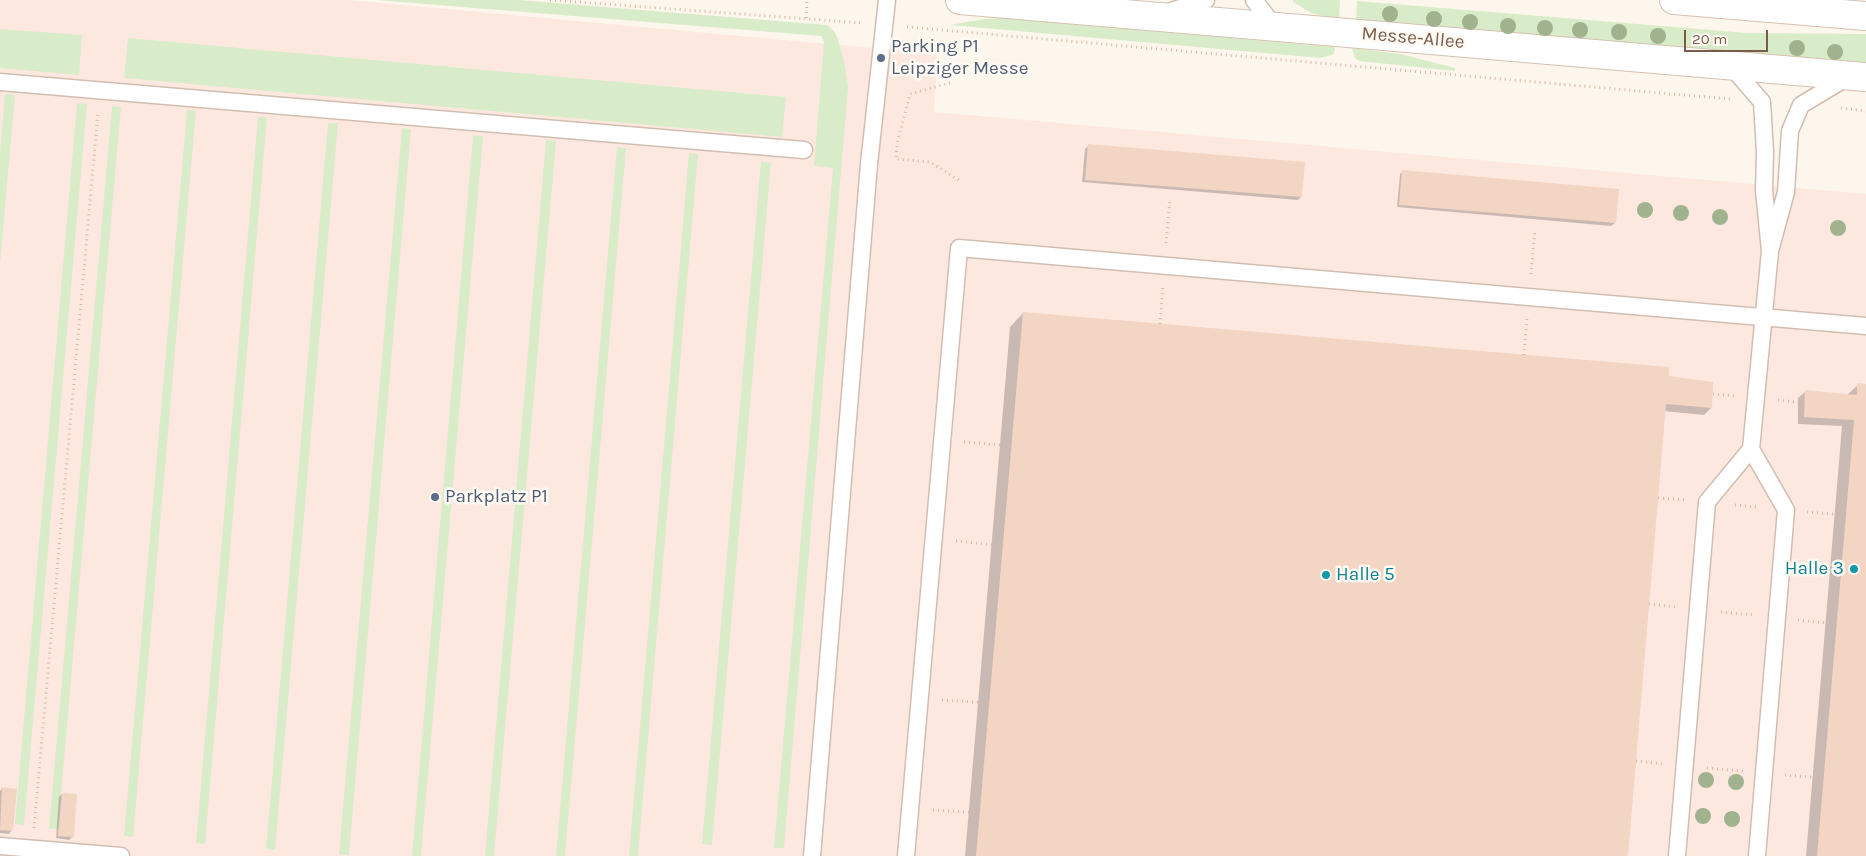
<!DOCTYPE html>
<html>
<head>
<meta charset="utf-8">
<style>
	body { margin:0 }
	#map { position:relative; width:1866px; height:856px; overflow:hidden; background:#fdf6ec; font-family:Karla,sans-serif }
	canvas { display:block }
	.scale { position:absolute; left:1684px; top:30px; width:84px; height:22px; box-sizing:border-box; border:2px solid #7a5c4d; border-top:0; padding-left:6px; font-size:15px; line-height:18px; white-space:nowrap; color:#7a5c4d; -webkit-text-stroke:4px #fffaf3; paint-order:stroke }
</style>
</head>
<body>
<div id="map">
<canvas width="1866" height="856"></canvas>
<div class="scale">20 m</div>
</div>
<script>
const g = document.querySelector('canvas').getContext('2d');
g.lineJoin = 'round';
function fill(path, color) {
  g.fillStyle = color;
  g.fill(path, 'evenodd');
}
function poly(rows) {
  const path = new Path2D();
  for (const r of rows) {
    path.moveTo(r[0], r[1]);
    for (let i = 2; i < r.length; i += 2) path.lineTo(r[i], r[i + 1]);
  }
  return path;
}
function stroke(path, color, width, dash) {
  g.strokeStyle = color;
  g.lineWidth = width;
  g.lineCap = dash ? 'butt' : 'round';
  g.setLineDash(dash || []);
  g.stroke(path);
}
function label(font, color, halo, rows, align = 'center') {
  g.font = font + ' Karla,sans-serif';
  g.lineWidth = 5;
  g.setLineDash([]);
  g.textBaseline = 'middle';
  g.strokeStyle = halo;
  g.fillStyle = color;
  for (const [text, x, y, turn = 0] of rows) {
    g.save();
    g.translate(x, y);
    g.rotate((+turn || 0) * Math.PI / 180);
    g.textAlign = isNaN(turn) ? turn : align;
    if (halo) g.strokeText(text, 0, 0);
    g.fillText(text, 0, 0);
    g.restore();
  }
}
fill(poly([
	[0,0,348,0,937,54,934,112,1866,194,1866,856,0,856]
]), '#fde8e0');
fill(poly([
	[376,0,518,0,827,25,834,31,838,39,845,65,848,88,846,112,784,848,774,848,833,168,814,166,824,42,821,36],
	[1293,0,1340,0,1339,20,1311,13,1293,2],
	[1357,1,1747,33,1866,34,1866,64,1356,21],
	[999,18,1335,47,1334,54,1321,58,950,25,984,19],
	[0,29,82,35,79,75,0,68],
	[128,38,786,97,782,137,124,78],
	[1352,48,1400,54,1455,68,1455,71,1359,61,1355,58],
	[5,94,15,95,0,264,0,154],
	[77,103,87,104,24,825,15,824],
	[112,106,121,107,58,829,49,829],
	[187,110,196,110,133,837,124,836],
	[258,117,267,117,205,844,196,843],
	[328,123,338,123,275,850,266,849],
	[402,128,411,129,349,855,339,854],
	[473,135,483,136,421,856,412,856],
	[546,140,556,141,494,856,485,856],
	[617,147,626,148,565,856,556,856],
	[689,153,698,154,638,856,629,856],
	[761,162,771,163,712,845,702,844]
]), '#d8ecc9');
fill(poly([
	[1088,146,1301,197,1298,200,1082,182,1085,149],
	[1403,171,1615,223,1611,226,1397,207,1400,174],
	[1023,313,1667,379,1711,408,1704,415,1664,411,1627,856,965,856,1010,327],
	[1858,385,1866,385,1866,856,1806,856,1842,426,1798,424,1798,398,1805,392,1847,395],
	[2,788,12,830,9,834,0,833,0,791],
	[62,794,72,837,69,840,56,838,59,797]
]), '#0003');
fill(poly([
	[1088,144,1305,162,1302,197,1085,180],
	[1402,170,1619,189,1616,223,1399,205],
	[1023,312,1669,367,1669,376,1713,382,1712,408,1666,404,1628,856,976,856],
	[1857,383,1866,384,1866,856,1817,856,1854,420,1804,417,1805,390,1857,395],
	[2,787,17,789,13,831,0,830],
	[62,793,77,794,74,837,58,836]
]), '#f3d5c3');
const service = poly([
	[1254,0,1274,26],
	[1168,12,1206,0],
	[1730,65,1762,102,1765,152,1764,190,1770,251,1786,192,1790,131,1801,105,1848,77],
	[0,82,804,150],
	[1751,449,1786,510,1757,856],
	[0,846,121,856],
	[812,856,869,164,887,0],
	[906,856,959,248,1866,326],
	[1677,856,1707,502,1751,449,1770,251]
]);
const secondary = poly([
	[960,0,1866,77],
	[1674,0,1866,16]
]);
stroke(service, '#d1beb0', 19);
stroke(secondary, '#d6c0b0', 30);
stroke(poly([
	[550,0,863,23],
	[806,18,807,0],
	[907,27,1730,99],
	[950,83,910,94,897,144,896,159,930,162,962,182],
	[1841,108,1866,111],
	[1166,243,1170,199],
	[1531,274,1535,230],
	[1160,324,1163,287],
	[1524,355,1527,318],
	[1713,394,1734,396],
	[1778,400,1805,403],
	[964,442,1011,446],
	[1658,498,1686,500],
	[1735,505,1758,507],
	[1807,512,1846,515],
	[956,541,1002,546],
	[1649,604,1677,607],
	[1721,612,1754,615],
	[1798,620,1837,624],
	[942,700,989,703],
	[1636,761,1664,764],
	[1707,768,1743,771],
	[1785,775,1824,778],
	[933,810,980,813],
	[34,828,98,112]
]), '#d9b8a5', 3, [1, 4]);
stroke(service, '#fff', 16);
stroke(secondary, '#fff', 28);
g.fillStyle = '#a0b28e';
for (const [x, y] of [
	[1390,14],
	[1434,19],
	[1470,22],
	[1508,26],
	[1545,28],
	[1580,30],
	[1619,32],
	[1658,36],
	[1797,48],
	[1835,52],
	[1645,210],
	[1681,213],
	[1720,217],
	[1838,228],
	[1706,780],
	[1736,782],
	[1703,816],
	[1732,819]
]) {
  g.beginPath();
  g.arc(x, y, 8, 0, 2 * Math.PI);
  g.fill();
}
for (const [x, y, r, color] of [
	[881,58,5,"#5c6f8a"],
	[435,497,5,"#5c6f8a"],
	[1854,569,5,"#0f9aa8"],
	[1326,575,5,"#0f9aa8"]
]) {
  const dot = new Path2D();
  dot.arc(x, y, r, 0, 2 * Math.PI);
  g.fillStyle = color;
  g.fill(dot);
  stroke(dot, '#fffaf3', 2);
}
label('19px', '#7a5c4d', '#fffaf3', [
	["Messe-Allee",1413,38,5]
]);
label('19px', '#4e5e75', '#fffaf3', [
	["Parking P1",891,47],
	["Leipziger Messe",891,69],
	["Parkplatz P1",445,497]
], 'left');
label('19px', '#0d838f', '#fffaf3', [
	["Halle 3",1844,569],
	["Halle 5",1336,575,"left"]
], 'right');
</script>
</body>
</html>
